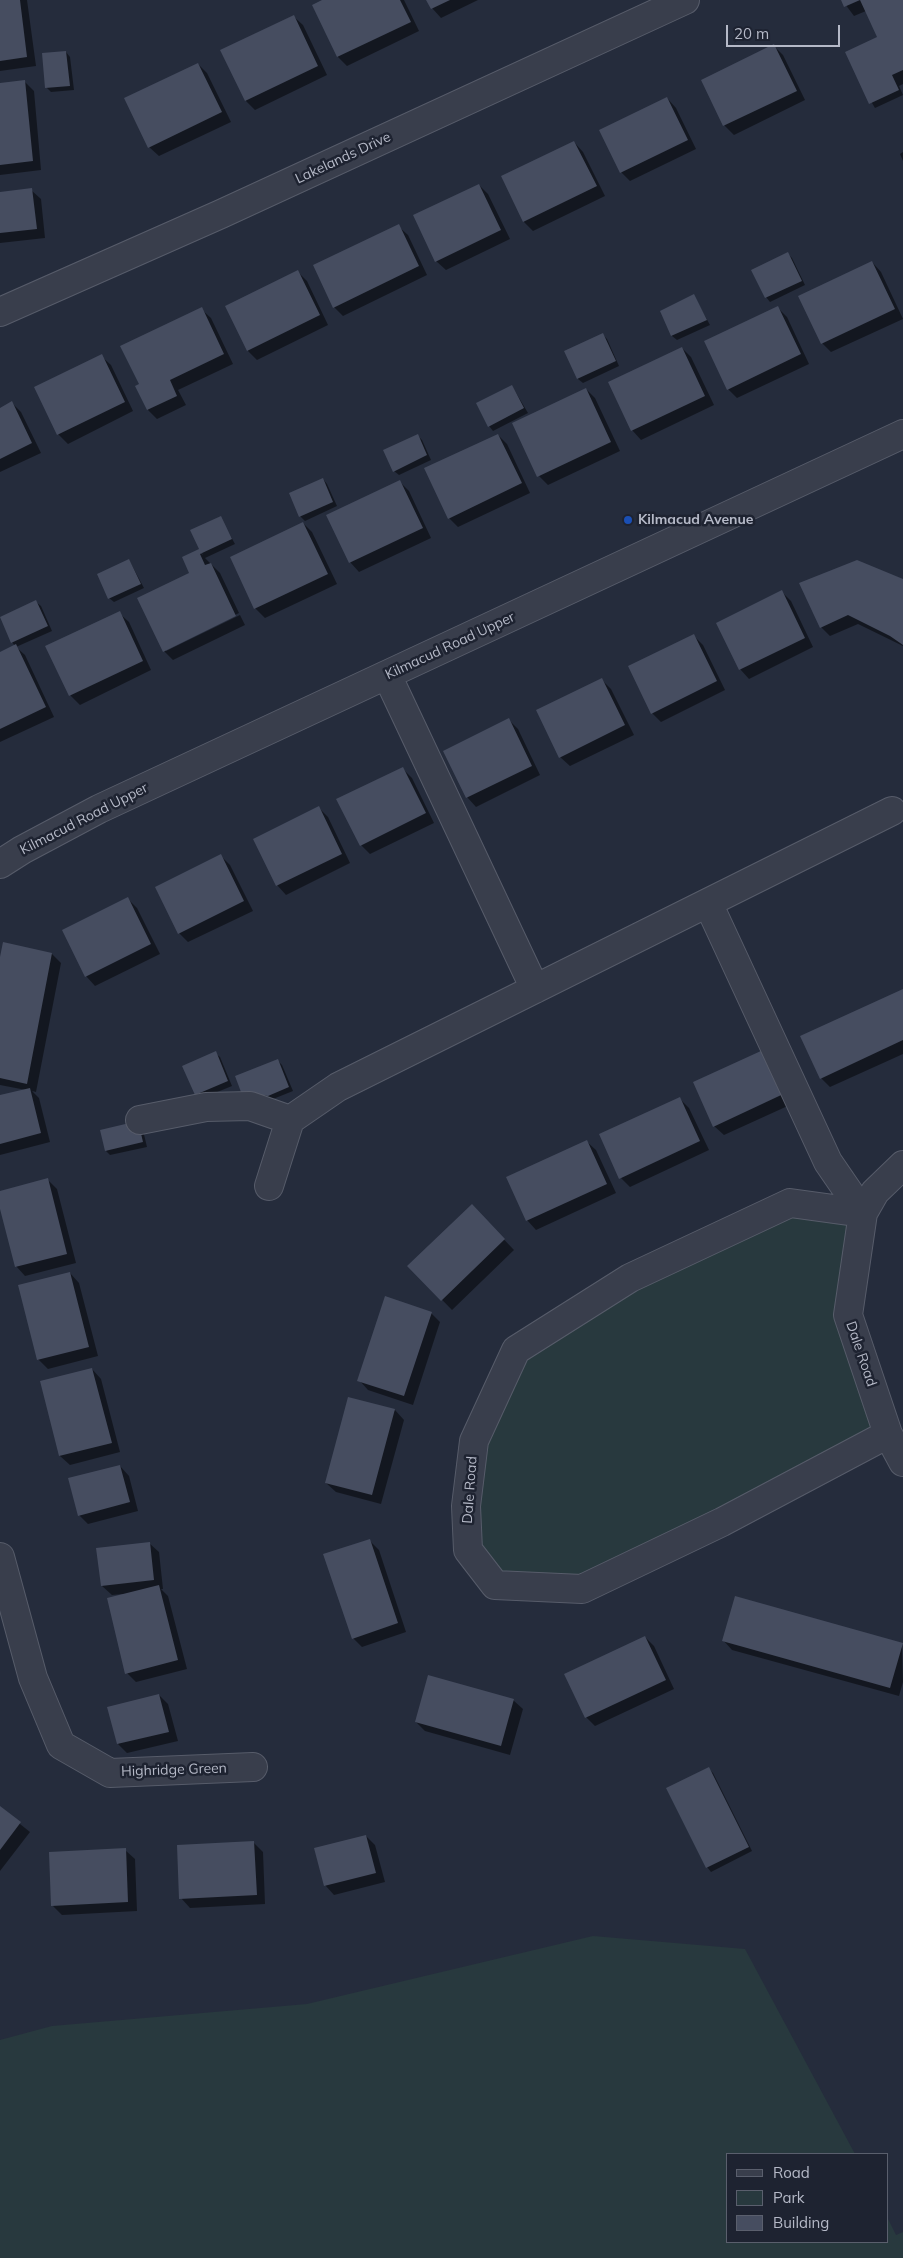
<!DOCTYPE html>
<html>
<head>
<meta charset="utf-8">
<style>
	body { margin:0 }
	#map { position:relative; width:903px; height:2258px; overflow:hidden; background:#252c3c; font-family:Mulish,sans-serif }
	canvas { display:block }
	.legend { position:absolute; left:726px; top:2153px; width:162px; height:90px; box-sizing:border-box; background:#1e2331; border:1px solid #5a5f6d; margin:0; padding:6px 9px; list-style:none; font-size:15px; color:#b5b9c7 }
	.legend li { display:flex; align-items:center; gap:10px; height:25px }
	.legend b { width:25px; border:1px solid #5a5f6d }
	.scale { position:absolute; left:726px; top:25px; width:114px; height:22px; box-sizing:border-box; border:2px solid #b5b9c7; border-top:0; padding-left:6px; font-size:15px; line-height:18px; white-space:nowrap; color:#b5b9c7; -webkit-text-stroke:4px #1e2331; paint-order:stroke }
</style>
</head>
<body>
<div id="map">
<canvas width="903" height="2258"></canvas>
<ul class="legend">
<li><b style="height:6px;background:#393e4c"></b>Road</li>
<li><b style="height:14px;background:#28393e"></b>Park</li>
<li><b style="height:14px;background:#464d60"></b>Building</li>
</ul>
<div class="scale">20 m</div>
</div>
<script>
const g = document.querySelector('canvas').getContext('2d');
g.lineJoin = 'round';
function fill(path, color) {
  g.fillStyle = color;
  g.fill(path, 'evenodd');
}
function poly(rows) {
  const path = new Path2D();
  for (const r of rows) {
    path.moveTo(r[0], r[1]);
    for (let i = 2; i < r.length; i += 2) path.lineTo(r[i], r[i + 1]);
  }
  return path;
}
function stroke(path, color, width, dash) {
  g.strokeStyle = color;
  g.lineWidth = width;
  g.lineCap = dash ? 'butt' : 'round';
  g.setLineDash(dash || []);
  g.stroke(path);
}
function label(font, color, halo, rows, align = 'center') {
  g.font = font + ' Mulish,sans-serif';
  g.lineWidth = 5;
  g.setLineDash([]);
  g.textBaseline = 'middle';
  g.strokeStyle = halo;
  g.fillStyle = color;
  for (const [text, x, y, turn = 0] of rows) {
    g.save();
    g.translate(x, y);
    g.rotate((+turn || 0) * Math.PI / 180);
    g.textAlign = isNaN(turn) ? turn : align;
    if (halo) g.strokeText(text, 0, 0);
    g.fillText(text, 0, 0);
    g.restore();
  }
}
fill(poly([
	[790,1203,863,1214,847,1315,887,1434,582,1589,496,1584,467,1506,517,1350],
	[593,1936,745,1949,855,2154,727,2154,727,2242,887,2242,887,2217,896,2235,903,2232,903,2258,0,2258,0,2040,52,2026,307,2004]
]), '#28393e');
fill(poly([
	[0,0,27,0,36,66,0,71],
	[325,0,404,0,419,31,347,66,338,57,313,6],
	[428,0,478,0,441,18,432,8],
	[842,0,903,0,903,84,899,86,903,95,875,108,863,88,878,38,866,11,854,16],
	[293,16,303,25,327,75,255,110,246,101,221,51],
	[774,46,783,55,805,100,734,135,724,125],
	[66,52,70,57,74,90,51,92,47,88,43,54],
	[198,64,207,73,231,122,159,156,149,147],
	[24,81,34,91,41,170,0,175,0,84],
	[667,98,676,108,696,149,630,181,621,172],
	[574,142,583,152,605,196,533,231,524,222,502,177],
	[903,152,903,161,900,154],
	[479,185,488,194,510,239,446,270,436,261],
	[31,190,41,199,45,238,0,243,0,193],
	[398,226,408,235,427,275,343,316,334,307],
	[788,254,792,258,805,285,770,302,766,297],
	[872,262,881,272,903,319,831,352,822,343],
	[298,272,307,281,328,325,257,360,248,351,226,306],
	[694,296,710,325,677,340,672,336,661,312],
	[777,307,787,317,809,364,737,398,728,389],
	[201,309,211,318,233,364,178,390,186,405,157,419,148,410,140,384],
	[603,335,607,339,619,366,583,383,578,379,566,352],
	[682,348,691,357,714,405,641,440,632,430],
	[101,356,111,365,133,411,68,444,58,434],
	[512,386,528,413,493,431,489,426],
	[586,389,595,398,620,451,548,485,539,476],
	[12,403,21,412,41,453,0,472,0,409],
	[498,435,507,444,530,493,458,527,449,518],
	[418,436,422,440,431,460,399,475,394,471],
	[323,479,327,484,337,506,305,521,300,516],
	[400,482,409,491,431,538,359,572,350,562],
	[220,517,235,544,205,558,220,573,239,613,166,649,166,651,240,615,245,625,173,660,164,651,198,551,203,555,191,531],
	[303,523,312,532,337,584,265,618,255,608,231,558],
	[129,560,144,588,114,602,109,598],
	[903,580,903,646,858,624,830,636,821,627],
	[782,592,791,601,813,647,749,679,740,669],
	[36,602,41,606,52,631,16,647,25,655,54,717,0,742,0,653,15,646,12,642],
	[119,613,129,622,151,670,80,705,70,695],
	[694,636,703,645,725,690,661,722,652,713],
	[602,680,611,689,634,735,570,766,560,757],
	[509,720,518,729,540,775,476,807,467,797],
	[402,768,412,778,434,823,370,854,361,845],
	[319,808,328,817,350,863,286,895,277,885],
	[221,856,230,865,253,911,188,942,179,933],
	[128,899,137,908,160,954,95,986,86,976],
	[52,954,61,963,36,1092,32,1091,39,1098,50,1142,0,1155,0,1097,26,1090,0,1085,0,962],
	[903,990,903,1054,830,1087,821,1078],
	[774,1046,803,1099,724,1135,714,1126],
	[215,1053,220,1057,232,1086,200,1099,196,1095,184,1066],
	[278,1061,282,1065,293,1091,273,1099,247,1096,242,1092],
	[680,1099,689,1108,709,1150,630,1187,621,1178],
	[142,1126,147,1147,110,1155,106,1151],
	[586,1141,596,1150,616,1193,536,1230,527,1220],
	[48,1180,57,1189,76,1263,25,1276,16,1266,0,1204,0,1192],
	[472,1206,514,1250,452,1310,409,1266],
	[70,1273,79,1283,98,1356,48,1369,38,1359],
	[431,1313,440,1322,413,1405,368,1390,359,1380],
	[92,1369,101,1379,120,1452,70,1465,60,1456,42,1382],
	[395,1410,404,1420,381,1504,336,1492,326,1483],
	[120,1466,129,1476,138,1511,88,1524,79,1515],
	[369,1540,379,1550,406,1632,362,1647,353,1638],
	[149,1543,159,1552,163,1589,161,1589,168,1596,187,1669,136,1682,127,1673,123,1594,112,1595,102,1586],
	[645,1637,654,1646,674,1689,595,1726,586,1717],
	[723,1640,902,1644,903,1682,899,1696,732,1650],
	[159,1695,168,1704,178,1741,127,1753,118,1744],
	[513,1700,523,1709,510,1755,425,1731,416,1722],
	[708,1768,713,1773,752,1851,711,1872,707,1867],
	[0,1808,30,1832,0,1871],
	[366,1836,375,1845,385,1882,334,1895,325,1885],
	[254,1843,263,1852,265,1904,190,1908,181,1898],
	[125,1850,135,1859,137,1911,62,1915,53,1906]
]), '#0007');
fill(poly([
	[0,0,20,0,27,57,0,61],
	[322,0,400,0,411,22,337,57,312,5],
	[426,0,450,0,431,9],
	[841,0,903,0,903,70,892,75,899,90,869,104,845,52,877,37,860,0,844,7],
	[294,15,318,66,245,101,220,50],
	[774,44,797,91,723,126,701,80],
	[66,51,70,86,45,88,42,53],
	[198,63,222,112,148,148,124,98],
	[25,80,33,161,0,165,0,83],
	[667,97,688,140,620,173,599,130],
	[574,141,597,186,523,222,501,176],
	[479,184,501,230,435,262,413,215],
	[32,188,37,229,0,233,0,192],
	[399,224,419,266,333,308,313,265],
	[788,252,802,281,765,298,751,270],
	[872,261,895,309,821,344,798,296],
	[298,270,320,315,247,351,225,306],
	[694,294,707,320,671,336,660,311],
	[778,306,801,354,727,390,704,341],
	[202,307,224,354,170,380,177,396,147,410,135,386,139,384,120,346],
	[603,333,616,361,577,379,564,351],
	[682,347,705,396,631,431,608,382],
	[102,354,125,402,57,435,34,387],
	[512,385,524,408,488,427,476,403],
	[586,388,611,442,537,477,512,423],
	[12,401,32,443,0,459,0,408],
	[418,434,427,455,393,472,383,450],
	[498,434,522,483,448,519,424,468],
	[323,478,333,502,299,517,289,493],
	[400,480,423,528,349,563,326,515],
	[221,516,232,539,200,554,205,565,211,563,236,616,163,652,137,598,189,573,182,557,199,549,190,530],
	[303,522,328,574,254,609,230,557],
	[129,559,141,584,108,599,97,574],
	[857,560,903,579,903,645,890,636,848,615,820,628,799,583],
	[782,590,805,638,739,670,716,623],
	[36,600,48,626,11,643,0,617],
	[120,611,143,661,69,696,45,646],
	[694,634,717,681,651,714,628,666],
	[16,644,46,707,0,729,0,652],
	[602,678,625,725,559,758,536,710],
	[509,718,532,766,466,798,443,751],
	[403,767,426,813,360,846,336,799],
	[319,806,342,854,276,886,253,839],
	[221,854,244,901,178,934,155,887],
	[128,897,151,944,85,977,62,930],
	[3,942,52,953,27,1084,0,1078,0,957],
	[903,989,903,1040,820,1079,800,1036],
	[774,1045,794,1089,713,1127,693,1082],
	[216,1051,228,1081,195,1095,182,1066],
	[278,1059,289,1087,268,1096,241,1092,235,1076],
	[30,1088,41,1133,0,1144,0,1095],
	[680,1097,700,1141,619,1179,599,1134],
	[138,1121,143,1142,105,1151,100,1130],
	[587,1140,607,1184,526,1221,506,1177],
	[48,1178,67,1254,15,1267,0,1209,0,1191],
	[472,1204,505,1239,441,1301,407,1266],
	[70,1272,89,1347,37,1360,18,1285],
	[385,1296,432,1312,404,1396,357,1381],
	[92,1368,112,1443,59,1456,40,1381],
	[348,1397,395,1409,372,1495,325,1483],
	[120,1465,130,1502,78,1516,68,1478],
	[370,1539,398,1623,352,1639,323,1554],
	[150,1542,154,1580,101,1586,96,1548],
	[159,1585,178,1660,125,1674,107,1598],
	[735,1596,903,1643,890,1688,722,1641],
	[645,1636,666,1680,585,1718,564,1674],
	[428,1675,514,1699,501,1746,415,1722],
	[159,1694,169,1732,117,1744,107,1707],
	[709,1767,749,1847,706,1868,666,1788],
	[0,1806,21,1822,0,1850],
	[366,1835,376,1873,324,1886,314,1848],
	[254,1841,257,1895,179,1899,177,1845],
	[126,1848,128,1902,51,1906,49,1852]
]), '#464d60');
const minor = poly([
	[0,312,221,214,685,0],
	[387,675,535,989],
	[0,864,22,850,99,809,903,434],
	[708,903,828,1162,863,1213,848,1315,888,1434,903,1462],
	[140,1120,206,1107,250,1106,290,1120,338,1087,892,811],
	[269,1186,290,1120],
	[888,1434,722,1522,582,1589,495,1585,468,1550,466,1506,474,1441,516,1350,630,1278,790,1203,863,1213,875,1192,903,1165],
	[0,1557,33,1678,61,1745,110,1773,253,1767]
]);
stroke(minor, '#575c6a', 30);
stroke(minor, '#393e4c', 28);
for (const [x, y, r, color] of [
	[628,520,5,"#1a4fb4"]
]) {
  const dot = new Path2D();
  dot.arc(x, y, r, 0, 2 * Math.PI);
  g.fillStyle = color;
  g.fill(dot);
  stroke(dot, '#1e2331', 2);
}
label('14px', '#b5b9c7', '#1e2331', [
	["Lakelands Drive",343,158,-25],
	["Kilmacud Road Upper",450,646,-25],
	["Kilmacud Road Upper",84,819,-27],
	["Dale Road",861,1354,71],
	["Dale Road",470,1490,-86],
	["Highridge Green",174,1770,-2]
]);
label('bold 14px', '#b5b9c7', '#1e2331', [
	["Kilmacud Avenue",638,520]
], 'left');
</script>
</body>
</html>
